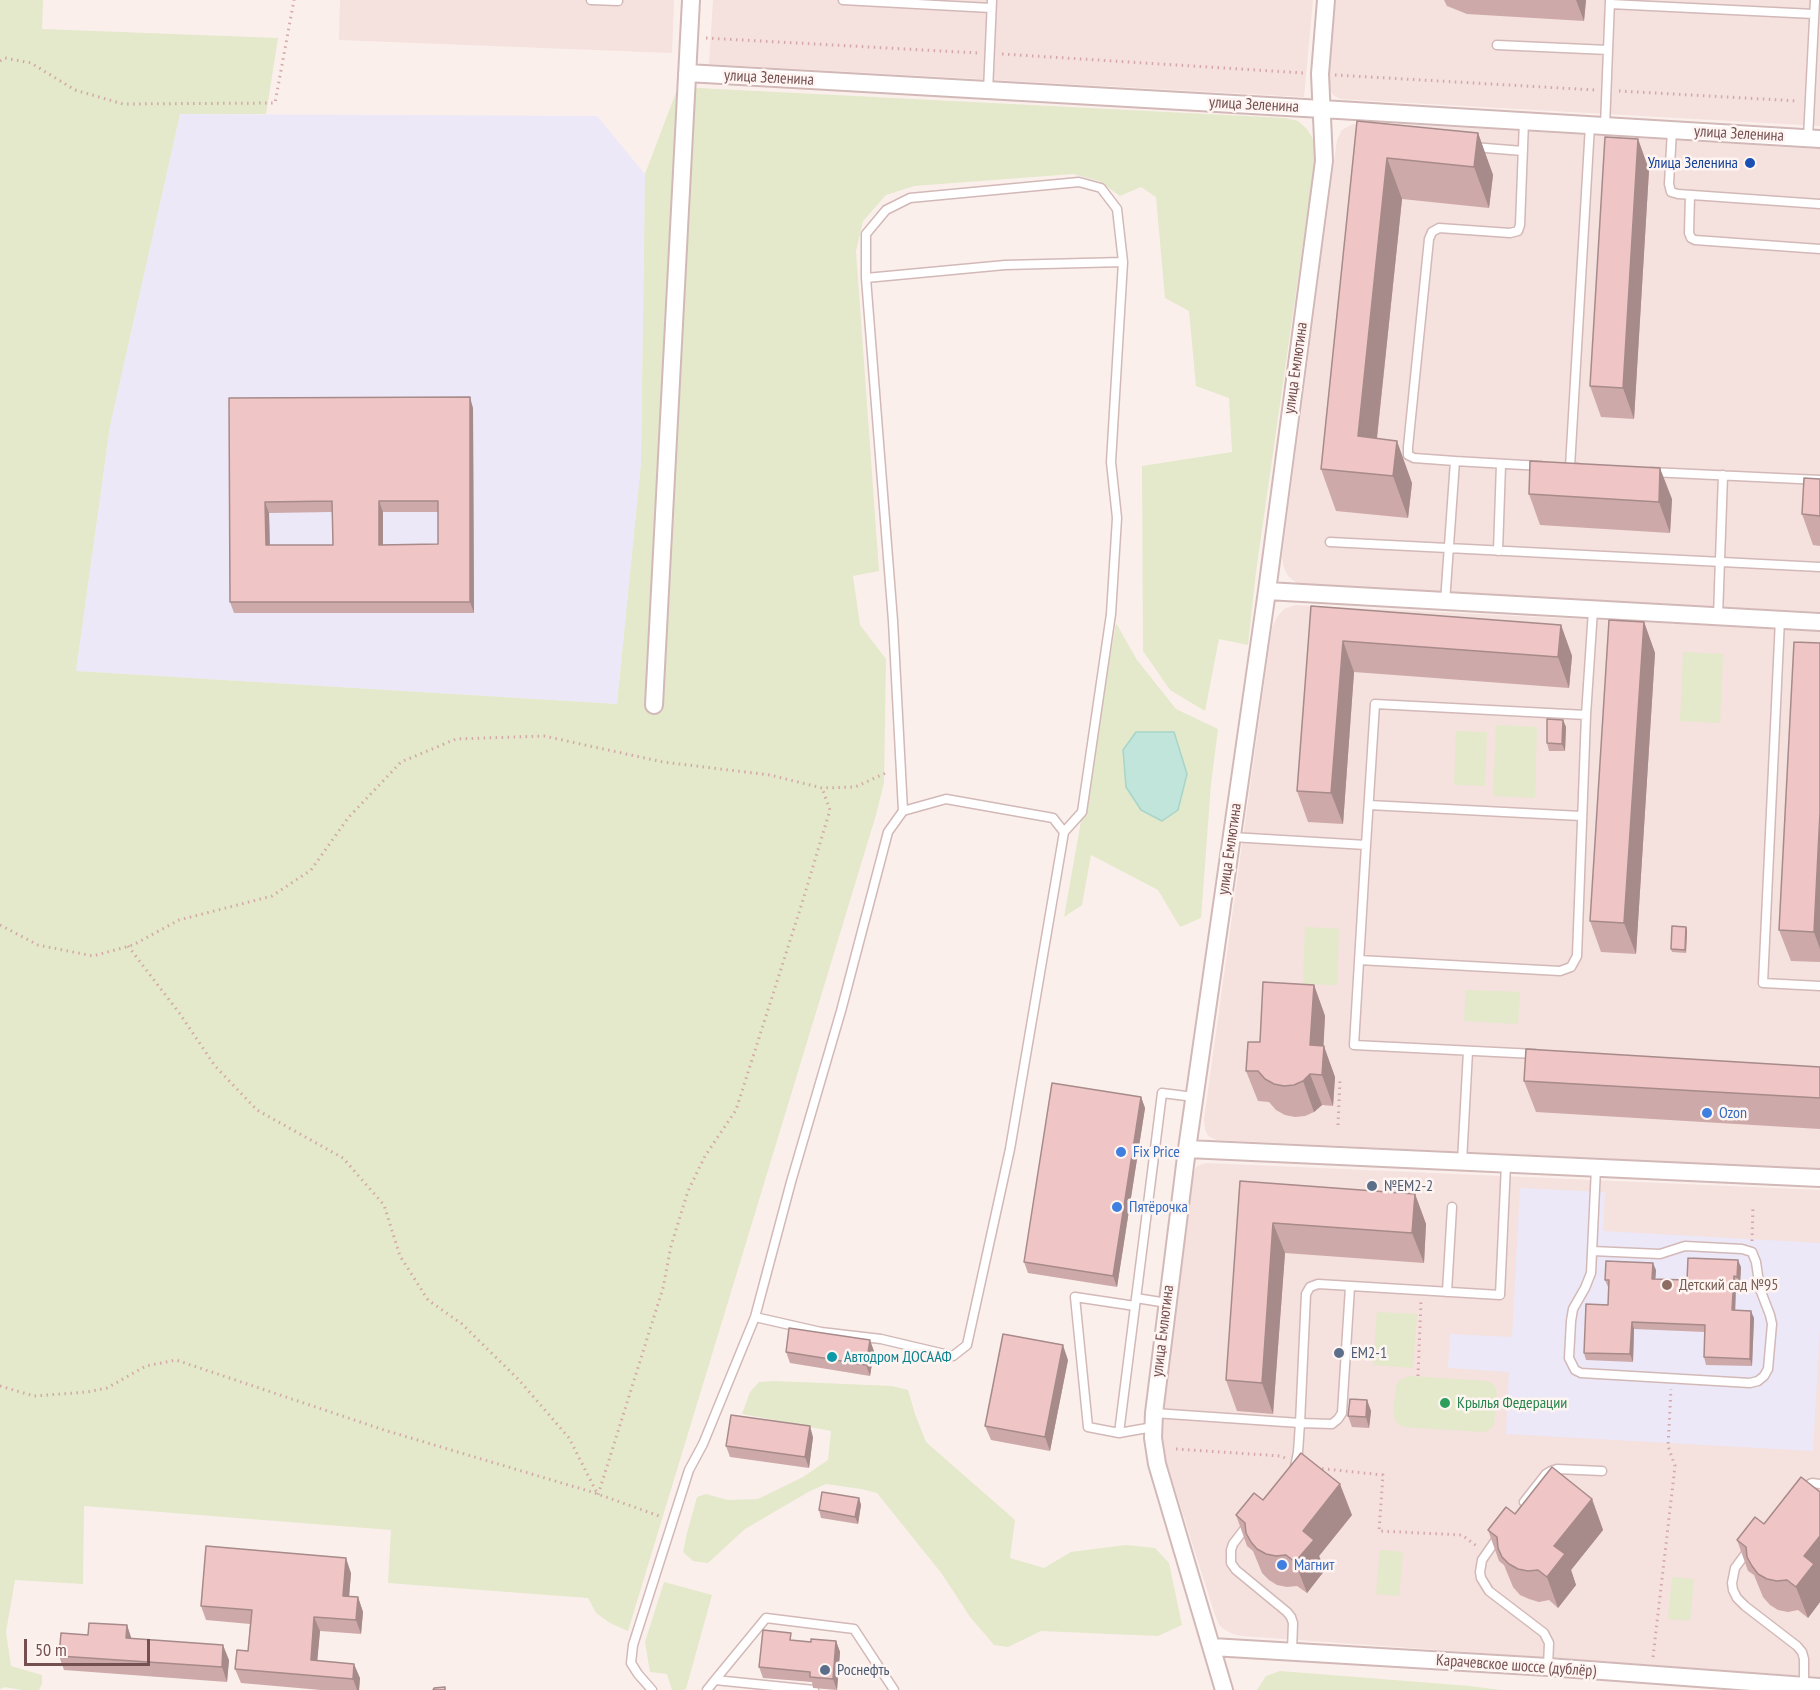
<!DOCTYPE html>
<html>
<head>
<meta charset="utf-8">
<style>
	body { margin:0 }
	#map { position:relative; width:1820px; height:1690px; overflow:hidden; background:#fbefec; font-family:"PT Sans Narrow",sans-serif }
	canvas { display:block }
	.scale { position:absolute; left:24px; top:1639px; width:126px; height:27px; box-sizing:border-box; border:3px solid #755051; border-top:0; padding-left:8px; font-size:18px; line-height:21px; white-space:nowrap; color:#755051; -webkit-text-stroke:4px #fef5f2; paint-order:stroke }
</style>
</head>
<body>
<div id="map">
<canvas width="1820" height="1690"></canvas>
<div class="scale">50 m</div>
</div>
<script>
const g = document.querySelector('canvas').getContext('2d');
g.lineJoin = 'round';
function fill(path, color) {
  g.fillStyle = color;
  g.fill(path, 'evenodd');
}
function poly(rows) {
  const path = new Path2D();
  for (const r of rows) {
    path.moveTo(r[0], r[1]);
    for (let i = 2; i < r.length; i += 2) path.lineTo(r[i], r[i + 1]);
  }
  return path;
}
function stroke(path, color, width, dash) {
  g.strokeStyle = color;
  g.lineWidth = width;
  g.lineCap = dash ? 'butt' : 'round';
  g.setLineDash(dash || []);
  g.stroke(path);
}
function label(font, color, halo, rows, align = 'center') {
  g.font = font + ' "PT Sans Narrow",sans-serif';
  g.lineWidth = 5;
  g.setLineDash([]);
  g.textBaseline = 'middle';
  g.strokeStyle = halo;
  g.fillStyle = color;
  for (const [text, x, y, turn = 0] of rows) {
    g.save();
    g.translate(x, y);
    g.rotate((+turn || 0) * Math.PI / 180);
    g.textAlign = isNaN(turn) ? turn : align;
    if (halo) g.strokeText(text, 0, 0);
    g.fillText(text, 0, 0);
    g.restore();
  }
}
fill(poly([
	[340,0,674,0,672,53,339,40],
	[713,0,1313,0,1304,97,709,64],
	[1336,0,1820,0,1820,126,1340,99,1333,95,1329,88,1328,80],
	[1366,122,1820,149,1820,612,1308,586,1297,583,1288,576,1284,568,1282,557,1337,140,1342,130,1353,124],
	[1295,605,1820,631,1820,1169,1217,1140,1208,1136,1205,1129,1204,1119,1272,628,1277,617,1284,609],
	[1206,1163,1820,1190,1820,1677,1242,1636,1233,1634,1225,1630,1219,1625,1214,1612,1163,1451,1161,1423,1193,1174,1197,1166]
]), '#f5e1de');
fill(poly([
	[180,114,597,116,645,174,641,464,617,704,76,671,110,426],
	[1520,1188,1605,1192,1603,1231,1820,1243,1820,1327,1813,1451,1506,1434,1509,1372,1448,1368,1450,1334,1512,1337]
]), '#ece8f8');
fill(poly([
	[0,0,43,0,42,29,278,38,266,114,180,114,110,426,76,671,617,704,641,464,645,174,678,87,1285,118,1298,121,1306,128,1312,137,1316,152,1256,572,1248,645,1219,639,1205,711,1170,690,1143,651,1142,466,1232,452,1229,398,1196,386,1189,311,1165,298,1156,197,1141,187,1120,196,1099,181,1073,174,914,186,886,195,863,221,856,251,879,571,853,576,860,625,886,659,884,783,876,815,628,1631,610,1623,596,1613,588,1598,388,1583,391,1530,84,1506,83,1584,15,1580,6,1632,11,1666,42,1675,42,1684,39,1690,22,1690,5,1687,0,1689],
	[1116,623,1137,660,1176,709,1218,729,1211,784,1201,918,1180,927,1158,890,1091,855,1082,905,1064,917],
	[1683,652,1723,654,1720,723,1680,721],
	[1496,725,1537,727,1535,798,1493,796],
	[1456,731,1487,732,1485,786,1454,785],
	[1305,927,1339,929,1337,985,1303,984],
	[1466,990,1520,992,1518,1024,1464,1021],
	[1377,1312,1417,1314,1413,1368,1373,1365],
	[1409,1376,1488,1381,1494,1385,1497,1392,1494,1424,1491,1429,1484,1432,1403,1427,1396,1422,1393,1414,1396,1386,1400,1380],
	[774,1381,892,1386,908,1390,915,1414,926,1442,1015,1520,1010,1558,1044,1568,1071,1552,1126,1545,1155,1548,1169,1563,1182,1625,1158,1636,1041,1631,1008,1647,994,1645,970,1617,942,1574,877,1493,861,1489,826,1484,810,1491,745,1529,708,1563,693,1561,683,1552,687,1533,697,1497,706,1494,728,1500,758,1499,803,1477,828,1460,831,1431,742,1414,750,1392,759,1382],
	[1380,1550,1403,1552,1399,1596,1376,1594],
	[1672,1577,1694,1579,1690,1621,1668,1619],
	[664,1582,712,1595,686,1689,682,1690,672,1690,667,1674,650,1672,645,1642],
	[1280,1671,1470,1686,1501,1690,1257,1690,1266,1676]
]), '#e3e9ca');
const water = poly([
	[1136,732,1174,732,1187,774,1178,810,1162,821,1141,810,1126,787,1123,750,1136,732]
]);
fill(water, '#c1e4db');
stroke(water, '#a8d5ca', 1.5);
const service = poly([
	[591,0,618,1],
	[843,0,991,8],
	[1610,4,1814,14],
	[1497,45,1608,50],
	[988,91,992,0],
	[1605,126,1610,0],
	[1672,130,1669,184,1671,192,1678,194,1820,204],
	[1808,138,1815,0],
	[1473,147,1523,151],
	[1690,195,1689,233,1691,238,1695,240,1820,249],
	[866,278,1005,265,1123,262],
	[1455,461,1541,466],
	[1578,468,1570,467,1590,125],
	[1651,472,1820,480],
	[1330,542,1820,567],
	[1498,551,1501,464],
	[1445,602,1455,461,1414,458,1408,455,1408,447,1429,239,1432,232,1439,228,1510,233,1518,231,1520,225,1524,121],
	[1718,616,1723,475],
	[1780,619,1763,983,1820,986],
	[1369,805,1581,816],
	[903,811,946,799,1053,818,1064,832],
	[1232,837,1366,845,1354,1045,1535,1054],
	[1366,845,1375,704,1586,715],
	[1359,960,1560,971,1571,967,1577,956,1586,715,1593,610],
	[1462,1162,1468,1051],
	[1592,1251,1660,1254,1685,1246,1742,1249,1752,1252,1756,1262,1760,1289,1770,1315,1772,1324,1768,1369,1764,1376,1758,1381,1750,1383,1581,1373,1575,1370,1569,1358,1571,1321,1573,1309,1585,1288,1591,1273,1596,1168],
	[1447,1292,1452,1207],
	[1136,1298,1167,1303],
	[1154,1413,1300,1423,1306,1294,1310,1287,1318,1284,1500,1295,1506,1164],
	[1153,1427,1119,1433,1162,1093,1194,1097],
	[1119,1433,1088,1427,1075,1297,1135,1306],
	[1295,1467,1298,1452,1300,1423,1332,1424,1338,1419,1342,1413,1350,1287],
	[1800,1489,1812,1483,1820,1484],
	[1524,1502,1546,1474,1551,1471,1557,1469,1602,1471],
	[1249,1523,1233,1544,1231,1550,1231,1563,1236,1570,1287,1612,1291,1617,1293,1623,1292,1651],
	[1498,1537,1482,1560,1480,1572,1481,1578,1489,1591,1544,1633,1549,1643,1548,1667],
	[1749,1549,1735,1568,1732,1583,1733,1590,1737,1598,1745,1606,1797,1646,1802,1652,1804,1659,1804,1686],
	[715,1680,766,1618,854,1629,894,1690],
	[652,1690,638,1674,631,1663,633,1645,689,1470,703,1444,755,1317,791,1182,841,1011,888,832,903,811,893,621,866,278,866,234,886,210,910,198,1079,182,1101,188,1117,209,1123,262,1111,462,1117,518,1111,614,1082,812,1064,832,1010,1149,967,1345,953,1356,881,1339,821,1332,755,1317],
	[707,1690,715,1680,814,1690]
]);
const minor = poly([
	[687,73,1322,109,1820,139],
	[1267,591,1820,622],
	[654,705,691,0],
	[1187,1149,1820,1178],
	[1212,1647,1548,1667,1820,1687],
	[1224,1690,1157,1464,1153,1438,1154,1413,1187,1149,1267,591,1324,161,1320,74,1326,0]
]);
stroke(service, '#d2b9b7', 11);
stroke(minor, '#d2b9b7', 20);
stroke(poly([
	[706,38,978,53],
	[1002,54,1304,73],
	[0,61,5,58,31,63,75,90,123,104,275,103,294,0],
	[1335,75,1595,90],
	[1619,91,1798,101],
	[0,925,38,945,93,956,133,945,179,920,272,896,311,870,348,818,401,762,456,739,544,736,663,762,770,775,822,788,855,787,888,772],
	[128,946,180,1014,215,1066,257,1110,343,1158,384,1205,400,1256,428,1300,462,1324,519,1380,569,1438,598,1495,663,1288,671,1246,688,1191,705,1156,736,1110,803,900,830,810,822,788],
	[1338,1125,1340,1079],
	[1752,1241,1753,1207],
	[1418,1376,1421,1301],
	[0,1386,34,1396,87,1392,107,1388,146,1366,176,1360,384,1430,592,1492,662,1517],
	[1176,1449,1281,1456,1285,1458],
	[1316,1468,1383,1475,1379,1531,1462,1535,1478,1547],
	[1653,1657,1675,1466,1668,1446,1671,1389]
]), '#d4a8a8', 3, [1.5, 4.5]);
stroke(service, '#fff', 8);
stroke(minor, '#fff', 16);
fill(poly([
	[1444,0,1586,0,1584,21,1467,14,1447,6],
	[1357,121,1478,133,1493,175,1489,208,1402,199,1377,439,1412,483,1408,518,1336,511,1321,469],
	[1638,139,1649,170,1634,419,1601,417,1590,386],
	[229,398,473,408,474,613,234,613,230,602],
	[332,512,333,545,270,545,269,513],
	[383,512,438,512,438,544,383,545],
	[1820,479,1820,546,1813,545,1802,514],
	[1529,494,1672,499,1670,533,1540,525],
	[1311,606,1561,625,1572,656,1569,688,1354,672,1343,824,1308,822,1297,791],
	[1644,622,1655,653,1636,954,1601,952,1590,921],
	[1820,643,1820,962,1791,961,1779,930],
	[1563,720,1566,727,1565,751,1549,751,1547,743],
	[1686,927,1687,930,1686,953,1672,952,1671,949],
	[1314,985,1325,1016,1323,1046,1335,1077,1333,1106,1322,1105,1314,1112,1305,1116,1295,1117,1285,1115,1276,1110,1269,1102,1258,1101,1246,1071,1260,1042],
	[1820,1067,1820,1129,1536,1112,1524,1081],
	[1141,1097,1145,1108,1117,1287,1028,1273,1024,1262],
	[1240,1181,1415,1194,1426,1224,1424,1263,1285,1253,1273,1414,1237,1411,1226,1380],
	[1741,1267,1740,1284,1736,1284,1735,1310,1754,1318,1752,1366,1706,1365,1704,1357,1705,1332,1634,1329,1633,1362,1586,1360,1584,1353,1608,1305,1609,1287,1608,1287,1605,1280,1656,1270,1655,1279,1687,1280],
	[874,1351,870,1376,790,1363,786,1352],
	[1068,1360,1050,1451,991,1440,985,1426],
	[1367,1400,1371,1411,1369,1428,1352,1427,1348,1416],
	[813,1437,809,1468,730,1457,726,1446],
	[1820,1492,1820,1602,1808,1618,1798,1610,1788,1612,1778,1610,1770,1605,1763,1597,1754,1575,1748,1571,1737,1540],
	[859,1498,861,1505,858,1524,821,1518,819,1510],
	[1592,1499,1603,1530,1571,1570,1576,1585,1558,1608,1549,1600,1539,1602,1529,1599,1520,1595,1513,1587,1504,1565,1499,1561,1488,1530,1515,1514],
	[1263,1500,1352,1515,1319,1556,1325,1570,1307,1593,1297,1586,1287,1587,1277,1585,1269,1580,1262,1573,1253,1551,1247,1546,1236,1515],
	[351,1573,349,1596,358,1597,363,1612,361,1634,320,1631,317,1661,360,1678,359,1690,321,1690,241,1683,235,1669,248,1651,250,1624,206,1620,201,1606],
	[127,1625,131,1639,229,1660,227,1682,64,1670,59,1656,88,1635],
	[794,1641,811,1642,836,1641,840,1652,837,1690,813,1688,812,1682,763,1678,759,1667]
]), '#cea9a9');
fill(poly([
	[1576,0,1586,0,1584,21],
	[1478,133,1493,175,1489,208,1474,167],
	[1638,139,1649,170,1634,419,1623,388],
	[1387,158,1402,199,1373,474,1358,436],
	[470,397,473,408,474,613,470,602],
	[1397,441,1412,483,1408,518,1393,476],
	[1660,468,1672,499,1670,533,1659,502],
	[379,501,383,512,383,556,379,545],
	[265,502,269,513,270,556,266,545],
	[1644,622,1655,653,1636,954,1624,923],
	[1561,625,1572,656,1569,688,1558,657],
	[1343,641,1354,672,1343,824,1331,793],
	[1563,720,1566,727,1565,751,1562,744],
	[1820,813,1820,949,1814,932],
	[1686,927,1687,930,1686,953,1685,950],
	[1314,985,1325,1016,1322,1076,1310,1045],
	[1324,1046,1335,1077,1333,1106,1322,1075],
	[1310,1074,1322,1105,1314,1112,1303,1081],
	[1141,1097,1145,1108,1117,1287,1113,1276],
	[1415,1194,1426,1224,1424,1263,1412,1233],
	[1273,1223,1285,1253,1273,1414,1262,1383],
	[1738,1260,1741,1267,1740,1284,1737,1277],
	[1653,1263,1656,1270,1655,1286,1652,1279],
	[1734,1276,1736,1284,1735,1317,1732,1310],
	[1751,1311,1754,1318,1752,1366,1750,1359],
	[1632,1322,1634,1329,1633,1362,1630,1354],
	[870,1340,874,1351,870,1376,866,1365],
	[1063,1345,1068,1360,1050,1451,1045,1437],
	[1367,1400,1371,1411,1369,1428,1366,1417],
	[810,1426,813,1437,809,1468,805,1457],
	[1340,1484,1352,1515,1319,1556,1325,1570,1307,1593,1295,1562,1303,1531],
	[859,1498,861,1505,858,1524,855,1517],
	[1592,1499,1603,1530,1571,1570,1576,1585,1558,1608,1547,1577,1554,1546],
	[1820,1536,1820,1602,1808,1618,1796,1587,1804,1556],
	[346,1558,351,1573,348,1610,343,1596],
	[358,1597,363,1612,361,1634,356,1620],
	[314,1617,320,1631,316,1675,311,1660],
	[127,1625,132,1640,126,1638],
	[836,1641,840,1652,837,1690,833,1679],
	[223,1645,229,1660,227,1682,222,1667],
	[354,1664,360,1678,359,1690,357,1690,353,1679]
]), '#a78a8a');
const building = poly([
	[1357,121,1478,133,1474,167,1387,158,1358,436,1397,441,1393,476,1321,469,1357,121],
	[1605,137,1638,139,1623,388,1590,386,1605,137],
	[470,397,470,602,230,602,229,398,470,397],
	[332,501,333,545,266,545,265,502,332,501],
	[379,501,438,501,438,544,379,545,379,501],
	[1530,461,1660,468,1659,502,1529,494,1530,461],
	[1804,478,1820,479,1820,516,1802,514,1804,478],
	[1311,606,1561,625,1558,657,1343,641,1331,793,1297,791,1311,606],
	[1609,620,1644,622,1624,923,1590,921,1609,620],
	[1794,642,1820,643,1820,813,1814,932,1779,930,1794,642],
	[1547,719,1563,720,1562,744,1547,743,1547,719],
	[1672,926,1686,927,1685,950,1671,949,1672,926],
	[1263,982,1314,985,1310,1045,1324,1046,1322,1075,1310,1074,1303,1081,1294,1085,1284,1086,1274,1084,1265,1079,1258,1071,1246,1071,1248,1042,1260,1042,1263,982],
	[1526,1049,1820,1067,1820,1098,1524,1081,1526,1049],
	[1052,1083,1141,1097,1113,1276,1024,1262,1052,1083],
	[1240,1181,1415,1194,1412,1233,1273,1223,1262,1383,1226,1380,1240,1181],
	[1688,1258,1738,1260,1737,1277,1734,1276,1732,1310,1751,1311,1750,1359,1704,1357,1705,1325,1632,1322,1630,1354,1584,1353,1586,1304,1608,1305,1609,1280,1605,1280,1606,1261,1653,1263,1652,1279,1687,1280,1688,1258],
	[789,1328,870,1340,866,1365,786,1352,789,1328],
	[1003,1334,1063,1345,1045,1437,985,1426,1003,1334],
	[1350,1399,1367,1400,1366,1417,1348,1416,1350,1399],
	[731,1415,810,1426,805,1457,726,1446,731,1415],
	[1301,1453,1340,1484,1303,1531,1314,1540,1295,1562,1286,1555,1276,1556,1266,1554,1257,1549,1251,1542,1246,1533,1245,1523,1236,1515,1254,1493,1263,1500,1301,1453],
	[1552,1467,1592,1499,1554,1546,1565,1554,1547,1577,1538,1570,1528,1571,1518,1569,1509,1564,1502,1557,1498,1548,1497,1537,1488,1530,1506,1507,1515,1514,1552,1467],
	[1801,1477,1820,1492,1820,1536,1804,1556,1814,1564,1796,1587,1787,1580,1777,1581,1767,1579,1758,1574,1752,1566,1747,1557,1746,1547,1737,1540,1755,1517,1764,1524,1801,1477],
	[822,1492,859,1498,855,1517,819,1510,822,1492],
	[206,1546,346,1558,343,1596,358,1597,356,1620,314,1617,311,1660,354,1664,353,1679,235,1669,237,1650,248,1651,252,1610,201,1606,206,1546],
	[89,1623,127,1625,126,1638,223,1645,222,1667,59,1656,61,1633,88,1635,89,1623],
	[763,1630,791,1633,790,1640,811,1642,811,1639,836,1641,833,1679,810,1677,810,1672,759,1667,763,1630],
	[445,1687,445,1690,433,1690,434,1688,445,1687]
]);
fill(building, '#efc5c5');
stroke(building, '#a78a8a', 1.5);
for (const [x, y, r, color] of [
	[1750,163,6,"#1a4fb4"],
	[1707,1113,6,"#3f7fe0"],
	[1121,1152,6,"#3f7fe0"],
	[1372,1186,6,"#5c6f8a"],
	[1117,1207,6,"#3f7fe0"],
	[1667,1285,6,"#8d6e63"],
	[1339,1353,6,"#5c6f8a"],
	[832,1357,6,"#0f9aa8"],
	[1445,1403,6,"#2e9e5b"],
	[1282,1565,6,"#3f7fe0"],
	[825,1670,6,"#5c6f8a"]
]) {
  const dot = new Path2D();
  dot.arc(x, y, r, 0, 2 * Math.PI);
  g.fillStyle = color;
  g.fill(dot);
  stroke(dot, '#fef5f2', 2);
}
label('16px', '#755051', '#fef5f2', [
	["улица Зеленина",769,78,3],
	["улица Зеленина",1254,105,3],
	["улица Зеленина",1739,134,3],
	["улица Емлютина",1296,368,-82],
	["улица Емлютина",1230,849,-82],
	["улица Емлютина",1163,1331,-83],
	["Карачевское шоссе (дублёр)",1516,1666,4]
]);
label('16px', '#164399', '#fef5f2', [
	["Улица Зеленина",1738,163]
], 'right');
label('16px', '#366cbe', '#fef5f2', [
	["Ozon",1719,1113],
	["Fix Price",1133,1152],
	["Пятёрочка",1129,1207],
	["Магнит",1294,1565]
], 'left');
label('16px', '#4e5e75', '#fef5f2', [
	["№ЕМ2-2",1384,1186],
	["ЕМ2-1",1351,1353],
	["Роснефть",837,1670]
], 'left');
label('16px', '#785e54', '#fef5f2', [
	["Детский сад №95",1679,1285]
], 'left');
label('16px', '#0d838f', '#fef5f2', [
	["Автодром ДОСААФ",844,1357]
], 'left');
label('16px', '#27864d', '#fef5f2', [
	["Крылья Федерации",1457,1403]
], 'left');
</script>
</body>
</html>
